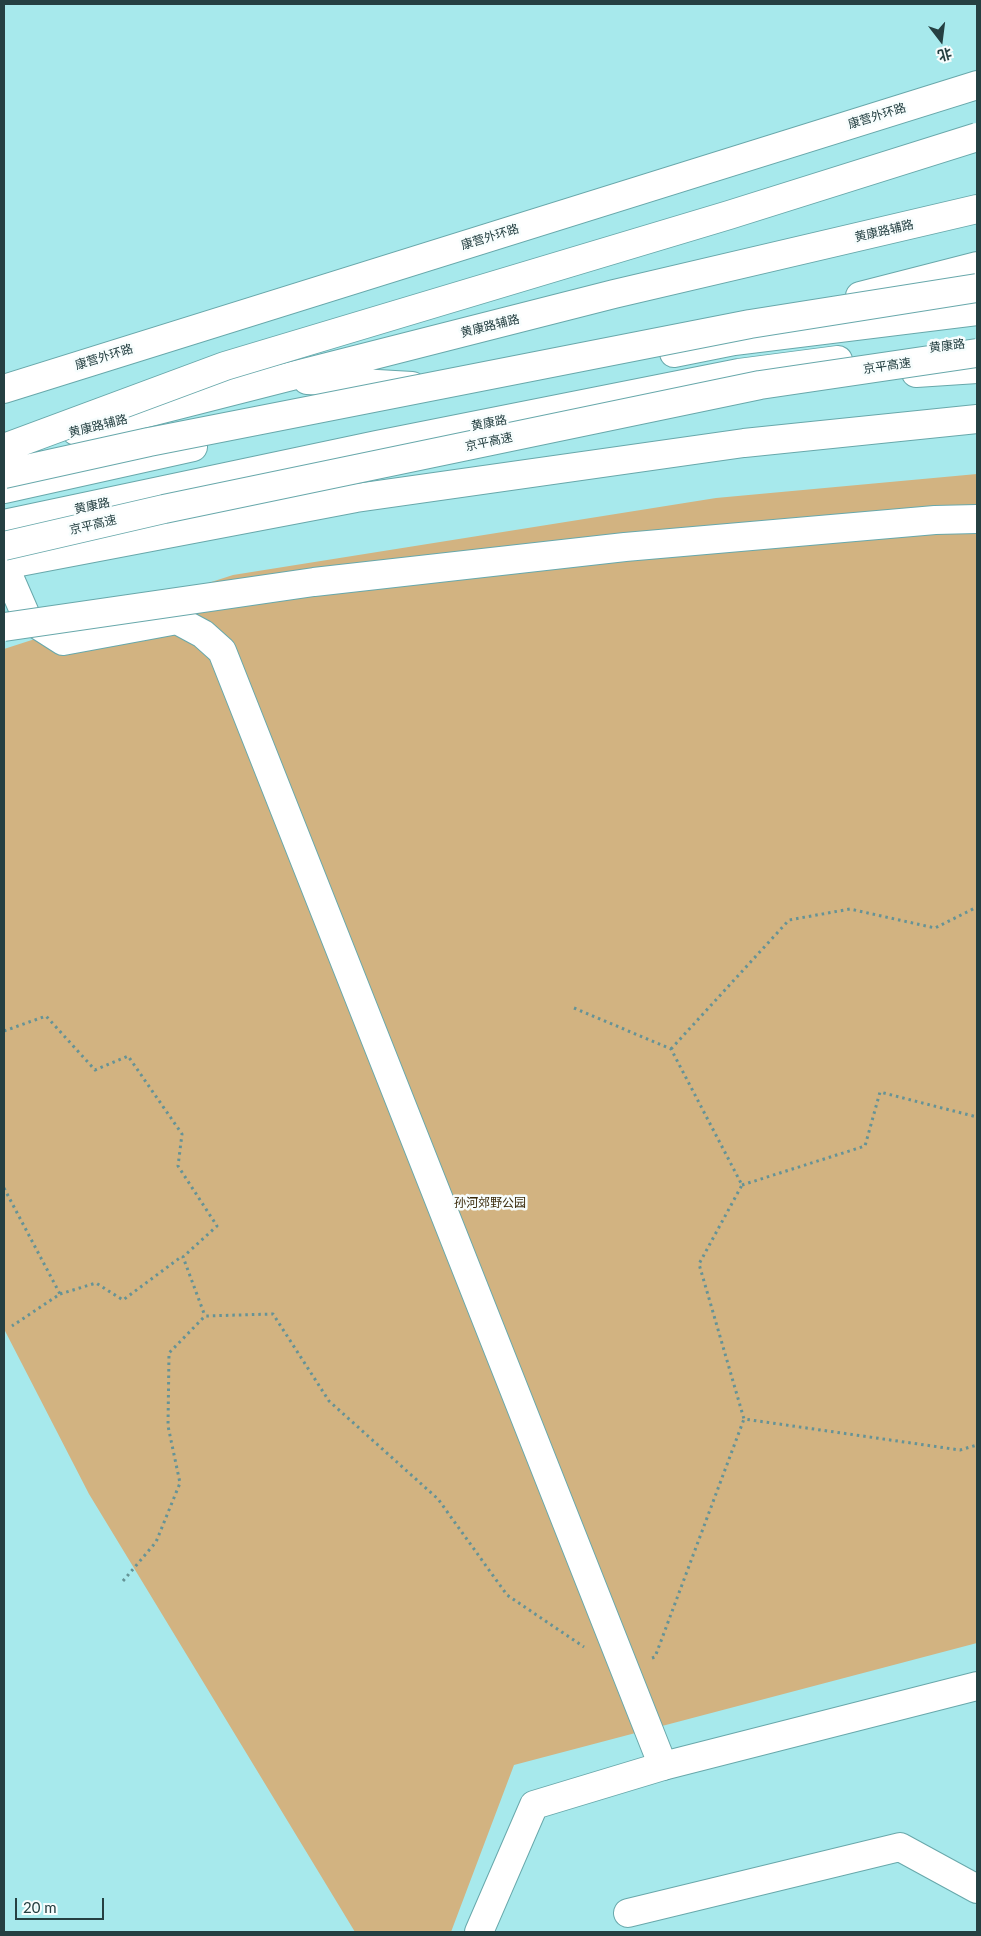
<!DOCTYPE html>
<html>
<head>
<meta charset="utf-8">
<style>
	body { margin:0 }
	#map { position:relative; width:981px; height:1936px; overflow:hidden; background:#a7e9ec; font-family:Lato,"Noto Sans SC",sans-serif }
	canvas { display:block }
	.frame { position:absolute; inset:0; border:5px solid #254042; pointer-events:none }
	.north { position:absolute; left:916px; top:15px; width:50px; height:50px; -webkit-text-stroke:4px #f7fdfd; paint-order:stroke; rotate:165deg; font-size:14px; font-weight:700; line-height:20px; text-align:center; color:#254042 }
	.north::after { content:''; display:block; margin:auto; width:18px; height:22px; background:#254042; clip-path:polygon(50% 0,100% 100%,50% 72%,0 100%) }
	.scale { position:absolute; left:15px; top:1898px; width:89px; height:22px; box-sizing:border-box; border:2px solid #254042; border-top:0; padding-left:6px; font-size:15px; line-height:18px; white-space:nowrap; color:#254042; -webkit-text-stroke:4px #f7fdfd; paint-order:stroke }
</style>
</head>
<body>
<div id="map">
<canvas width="981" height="1936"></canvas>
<div class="frame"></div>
<div class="north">北</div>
<div class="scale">20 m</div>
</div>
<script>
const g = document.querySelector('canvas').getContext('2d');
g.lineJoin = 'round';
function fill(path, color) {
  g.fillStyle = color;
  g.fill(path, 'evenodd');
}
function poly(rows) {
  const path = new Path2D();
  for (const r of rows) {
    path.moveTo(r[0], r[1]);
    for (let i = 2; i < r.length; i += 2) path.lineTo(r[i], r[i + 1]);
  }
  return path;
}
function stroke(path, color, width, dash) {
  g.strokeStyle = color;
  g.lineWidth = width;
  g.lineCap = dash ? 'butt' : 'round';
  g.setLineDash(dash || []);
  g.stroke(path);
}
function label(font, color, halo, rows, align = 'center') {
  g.font = font + ' Lato,"Noto Sans SC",sans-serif';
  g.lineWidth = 5;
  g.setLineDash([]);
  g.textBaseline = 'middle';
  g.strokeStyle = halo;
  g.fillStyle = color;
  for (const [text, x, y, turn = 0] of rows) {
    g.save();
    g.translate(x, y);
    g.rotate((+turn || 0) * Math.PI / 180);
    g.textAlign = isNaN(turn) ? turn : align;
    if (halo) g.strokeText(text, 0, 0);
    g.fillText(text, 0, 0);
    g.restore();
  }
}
fill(poly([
	[977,474,977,1643,514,1765,451,1932,355,1932,89,1494,4,1329,4,649,233,575,716,498]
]), '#d2b381');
const minor = poly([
	[4,389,977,85],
	[628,1913,900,1847,977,1889],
	[479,1932,534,1805,663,1766,977,1686]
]);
const tertiary = poly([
	[307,380,412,386],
	[76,431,614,294,977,209],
	[4,565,27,618,63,641,177,620,203,634,222,651,663,1766],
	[4,565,356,498,744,443,977,419]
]);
const secondary = poly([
	[674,353,734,341,977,311],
	[4,489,193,447],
	[4,524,377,445,739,373,838,360],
	[4,565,15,523]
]);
const motorway = poly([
	[860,296,977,266],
	[916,373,977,369]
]);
stroke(minor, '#68a8ab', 30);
stroke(tertiary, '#68a8ab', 30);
stroke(secondary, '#68a8ab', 30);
stroke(motorway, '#68a8ab', 30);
stroke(poly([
	[574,1008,671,1049,742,1185,699,1264,744,1419,960,1450,977,1445],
	[4,1031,46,1016,95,1070,128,1056,182,1134,178,1166,217,1226,183,1257,205,1316],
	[671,1049,789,920,850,909,935,928,977,907],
	[742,1185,865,1146,880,1092,977,1117],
	[4,1188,60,1294,12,1326],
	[60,1294,96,1283,123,1300,181,1257],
	[123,1581,156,1542,180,1483,168,1426,169,1353,205,1316,273,1314,329,1401,438,1499,507,1595,584,1647],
	[652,1658,655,1657,744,1419]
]), '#659396', 3, [2.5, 4]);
stroke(minor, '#fff', 28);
stroke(tertiary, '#fff', 28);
stroke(secondary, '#fff', 28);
stroke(motorway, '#fff', 28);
const trunkBridge = poly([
	[4,627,314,582,625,547,935,520,977,519]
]);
const motorwayBridge = poly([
	[4,448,225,366,729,215,977,137],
	[4,474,149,442,750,324,977,288],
	[4,546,164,509,760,385,977,353]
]);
stroke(trunkBridge, '#68a8ab', 30, []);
stroke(motorwayBridge, '#68a8ab', 30, []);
stroke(trunkBridge, '#fff', 28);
stroke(motorwayBridge, '#fff', 28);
label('12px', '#254042', '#f7fdfd', [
	["康营外环路",877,116,-17],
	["黄康路辅路",884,231,-13],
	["康营外环路",490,237,-17],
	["黄康路辅路",490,326,-14],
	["黄康路",947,346,-7],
	["康营外环路",104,357,-17],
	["京平高速",887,366,-8],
	["黄康路",489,423,-11],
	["黄康路辅路",98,426,-14],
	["京平高速",489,442,-12],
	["黄康路",92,506,-12],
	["京平高速",93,525,-13]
]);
label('12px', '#392808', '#f7fdfd', [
	["孙河郊野公园",490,1203]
]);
</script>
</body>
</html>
